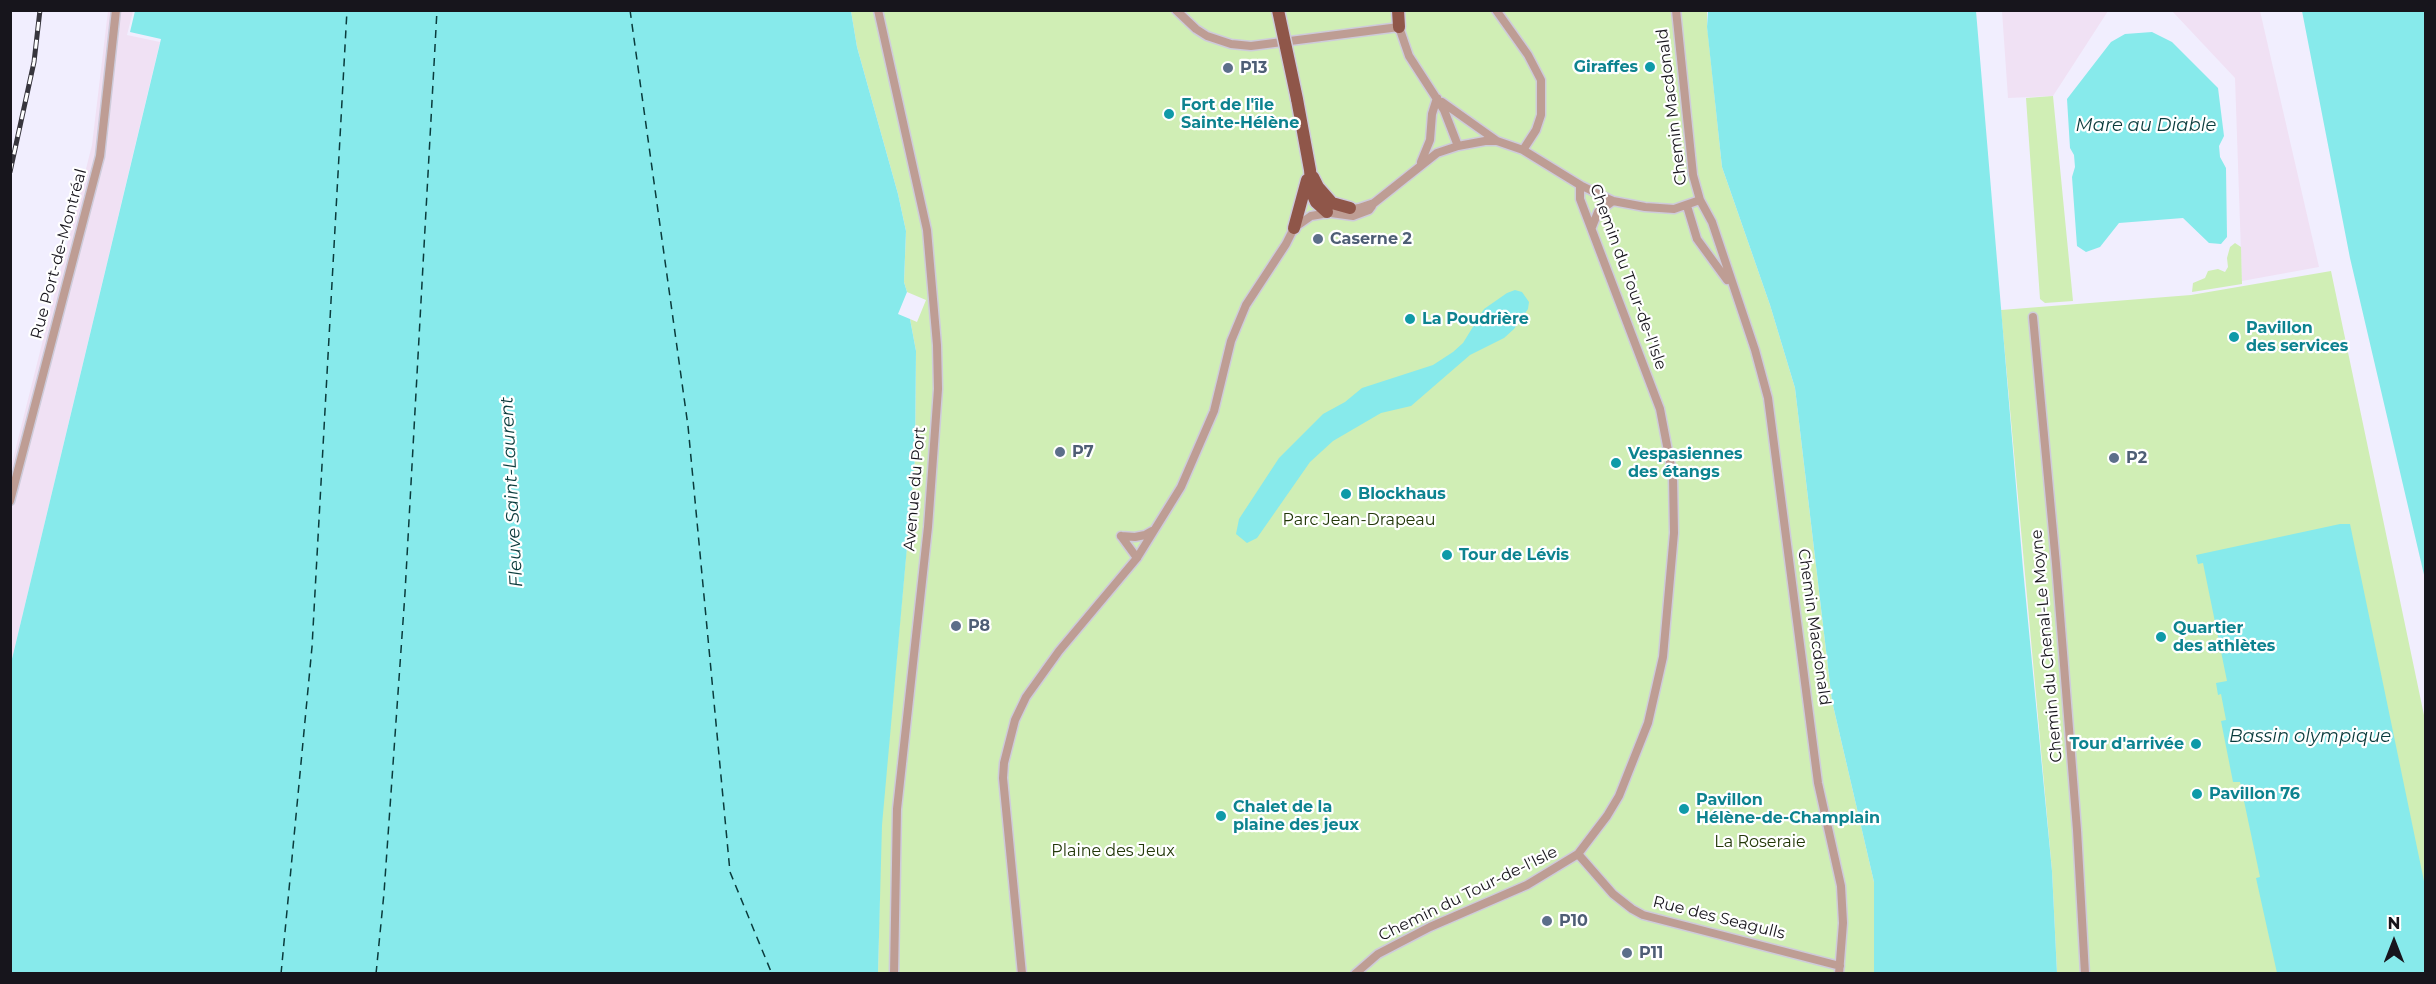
<!DOCTYPE html>
<html>
<head>
<meta charset="utf-8">
<style>
	body { margin:0 }
	#map { position:relative; width:2436px; height:984px; overflow:hidden; background:#f1eefe; font-family:Montserrat,sans-serif }
	canvas { display:block }
	.frame { position:absolute; inset:0; border:12px solid #17151c; pointer-events:none }
	.north { position:absolute; left:2364px; top:912px; width:60px; height:60px; -webkit-text-stroke:4px #fff; paint-order:stroke; rotate:0deg; font-size:16px; font-weight:700; line-height:24px; text-align:center; color:#17151c }
	.north::after { content:''; display:block; margin:auto; width:21px; height:27px; background:#17151c; clip-path:polygon(50% 0,100% 100%,50% 72%,0 100%) }
</style>
</head>
<body>
<div id="map">
<canvas width="2436" height="984"></canvas>
<div class="frame"></div>
<div class="north">N</div>
</div>
<script>
const g = document.querySelector('canvas').getContext('2d');
g.lineJoin = 'round';
function fill(path, color) {
  g.fillStyle = color;
  g.fill(path, 'evenodd');
}
function poly(rows) {
  const path = new Path2D();
  for (const r of rows) {
    path.moveTo(r[0], r[1]);
    for (let i = 2; i < r.length; i += 2) path.lineTo(r[i], r[i + 1]);
  }
  return path;
}
function stroke(path, color, width, dash) {
  g.strokeStyle = color;
  g.lineWidth = width;
  g.lineCap = dash ? 'butt' : 'round';
  g.setLineDash(dash || []);
  g.stroke(path);
}
function label(font, color, halo, rows, align = 'center') {
  g.font = font + ' Montserrat,sans-serif';
  g.lineWidth = 4.5;
  g.setLineDash([]);
  g.textBaseline = 'middle';
  g.strokeStyle = halo;
  g.fillStyle = color;
  for (const [text, x, y, turn = 0] of rows) {
    g.save();
    g.translate(x, y);
    g.rotate((+turn || 0) * Math.PI / 180);
    g.textAlign = isNaN(turn) ? turn : align;
    if (halo) g.strokeText(text, 0, 0);
    g.fillText(text, 0, 0);
    g.restore();
  }
}
fill(poly([
	[108,11,133,11,127,35,160,42,11,663,11,467,92,145],
	[2002,11,2002,10,2108,11,2053,96,2008,98],
	[2172,11,2260,11,2319,267,2242,281,2235,78]
]), '#f0e1f4');
fill(poly([
	[851,11,1707,11,1707,25,1722,167,1770,305,1795,388,1832,701,1874,882,1874,973,878,973,881,826,915,458,916,351,910,319,917,322,926,300,907,292,904,282,906,231,898,194,857,47],
	[2053,96,2073,301,2045,303,2040,299,2026,98],
	[2235,243,2241,247,2242,284,2192,292,2193,283,2205,278,2208,271,2218,269,2225,272,2228,267,2227,258,2230,247],
	[2331,271,2425,720,2425,973,2057,973,2052,871,2001,310,2191,295]
]), '#d0eeb5');
fill(poly([
	[135,11,851,11,857,47,898,194,906,231,904,282,907,292,898,314,910,319,916,351,915,458,882,825,878,973,11,973,11,663,161,39,130,32],
	[1708,11,1976,11,2023,569,2052,871,2057,973,1874,973,1874,882,1832,701,1795,388,1770,305,1722,167,1707,27],
	[2302,11,2425,11,2425,579,2350,258],
	[2152,32,2172,42,2218,88,2224,136,2219,146,2220,157,2226,168,2227,237,2221,244,2209,243,2183,218,2119,223,2100,247,2086,252,2077,246,2072,177,2075,167,2074,155,2070,148,2067,99,2111,42,2125,34],
	[1515,290,1522,292,1529,302,1528,309,1514,329,1504,338,1470,355,1411,406,1381,413,1333,441,1310,462,1257,538,1247,543,1236,534,1239,519,1279,458,1323,414,1345,402,1362,388,1433,365,1453,352,1463,343,1484,309,1507,293],
	[2340,524,2350,524,2425,886,2425,973,2277,973,2256,878,2260,877,2240,782,2233,782,2221,721,2226,720,2221,694,2218,695,2216,683,2227,681,2203,563,2198,564,2196,555]
]), '#87eaeb');
stroke(poly([
	[630,10,688,426,730,872,772,974],
	[281,974,312,647,347,10],
	[376,974,384,893,405,593,437,10]
]), '#0a3b3c', 1.5, [8, 6]);
const minor = poly([
	[878,10,927,230,937,345,938,389,928,527,897,809,894,974],
	[1176,10,1196,29,1207,36,1231,44,1251,46,1399,27,1409,56,1444,110,1458,146],
	[1496,10,1528,55,1541,80,1541,115,1536,130,1523,150],
	[1676,10,1693,175,1700,200,1712,222,1755,350,1768,398,1818,783,1841,886,1843,923,1839,974],
	[1442,102,1497,141],
	[1421,162,1430,140,1432,114,1437,98],
	[1687,206,1697,239,1727,280],
	[1331,213,1353,216,1369,210,1372,206],
	[1592,227,1598,212,1613,201],
	[2033,317,2056,564,2077,830,2085,974],
	[10,501,100,156,116,10],
	[1121,536,1135,537,1145,535,1152,531],
	[1121,536,1137,558],
	[1578,854,1613,894,1632,909,1643,915,1840,966],
	[1022,974,1003,778,1004,763,1015,720,1026,697,1059,651,1137,558,1181,487,1214,411,1231,341,1246,305,1286,244,1294,228,1311,216,1359,208,1374,203,1437,153,1458,146,1485,141,1497,141,1523,150,1580,185,1613,201,1645,207,1674,209,1700,200],
	[1355,974,1378,954,1430,927,1527,885,1578,854,1607,816,1619,796,1648,723,1663,657,1674,533,1673,477,1660,409,1580,199,1580,185]
]);
const primary = poly([
	[1398,10,1399,27],
	[1297,99,1310,170,1312,193,1316,202,1327,212],
	[1313,177,1318,187,1332,203,1350,208],
	[1294,228,1307,180]
]);
stroke(minor, '#cecbda', 11);
stroke(primary, '#cecbda', 15);
stroke(minor, '#be9d94', 8);
stroke(primary, '#8f5649', 12);
const rail = poly([
	[10,172,34,62,40,10]
]);
stroke(rail, '#37353d', 5);
stroke(rail, '#fff', 3, [9]);
const primaryBridge = poly([
	[1278,10,1297,99]
]);
stroke(primaryBridge, '#cecbda', 15, []);
stroke(primaryBridge, '#8f5649', 12);
for (const [x, y, r, color] of [
	[1650,67,6,"#0f9aa8"],
	[1228,68,6,"#5c6f8a"],
	[1169,114,6,"#0f9aa8"],
	[1318,239,6,"#5c6f8a"],
	[1410,319,6,"#0f9aa8"],
	[2234,337,6,"#0f9aa8"],
	[1060,452,6,"#5c6f8a"],
	[2114,458,6,"#5c6f8a"],
	[1616,463,6,"#0f9aa8"],
	[1346,494,6,"#0f9aa8"],
	[1447,555,6,"#0f9aa8"],
	[956,626,6,"#5c6f8a"],
	[2161,637,6,"#0f9aa8"],
	[2196,744,6,"#0f9aa8"],
	[2197,794,6,"#0f9aa8"],
	[1684,809,6,"#0f9aa8"],
	[1221,816,6,"#0f9aa8"],
	[1547,921,6,"#5c6f8a"],
	[1627,953,6,"#5c6f8a"]
]) {
  const dot = new Path2D();
  dot.arc(x, y, r, 0, 2 * Math.PI);
  g.fillStyle = color;
  g.fill(dot);
  stroke(dot, '#fff', 2);
}
label('bold 16px', '#0d838f', '#fff', [
	["Giraffes",1638,67,"right"],
	["Fort de l'île",1181,105],
	["Sainte-Hélène",1181,123],
	["La Poudrière",1422,319],
	["Pavillon",2246,328],
	["des services",2246,346],
	["Vespasiennes",1628,454],
	["des étangs",1628,472],
	["Blockhaus",1358,494],
	["Tour de Lévis",1459,555],
	["Quartier",2173,628],
	["des athlètes",2173,646],
	["Tour d'arrivée",2184,744,"right"],
	["Pavillon 76",2209,794],
	["Pavillon",1696,800],
	["Hélène-de-Champlain",1696,818],
	["Chalet de la",1233,807],
	["plaine des jeux",1233,825]
], 'left');
label('bold 16px', '#4e5e75', '#fff', [
	["P13",1240,68],
	["Caserne 2",1330,239],
	["P7",1072,452],
	["P2",2126,458],
	["P8",968,626],
	["P10",1559,921],
	["P11",1639,953]
], 'left');
label('16px', '#17151c', '#fff', [
	["Chemin Macdonald",1672,107,-97],
	["Rue Port-de-Montréal",59,254,-75],
	["Chemin du Tour-de-l'Isle",1628,277,70],
	["Avenue du Port",915,489,-85],
	["Chemin Macdonald",1814,627,82],
	["Chemin du Chenal-Le Moyne",2047,646,-95],
	["Chemin du Tour-de-l'Isle",1468,894,-26],
	["Rue des Seagulls",1719,918,14]
]);
label('16px', '#233809', '#fff', [
	["Parc Jean-Drapeau",1359,520],
	["La Roseraie",1760,842],
	["Plaine des Jeux",1113,851]
]);
label('italic 18px', '#0a3b3c', '#fff', [
	["Mare au Diable",2146,126],
	["Fleuve Saint-Laurent",512,492,-93],
	["Bassin olympique",2310,737]
]);
</script>
</body>
</html>
